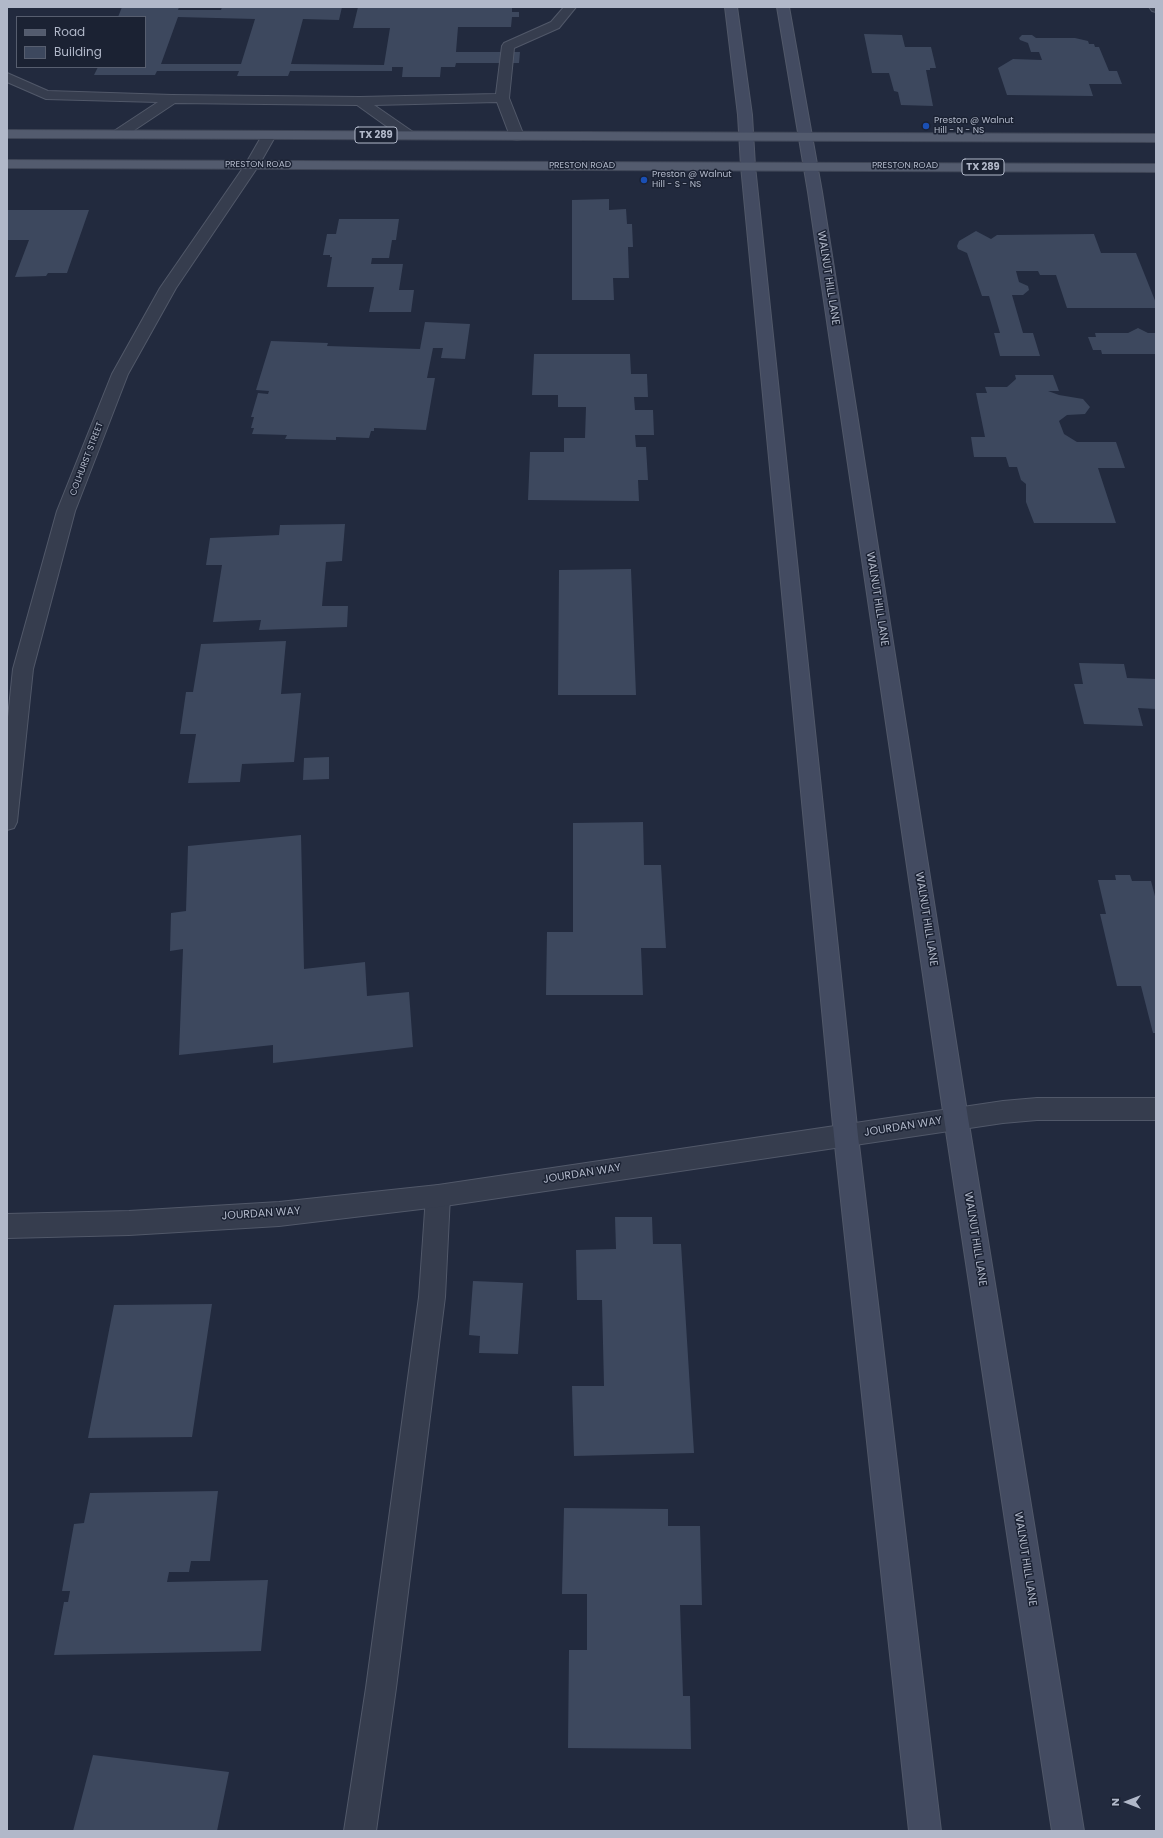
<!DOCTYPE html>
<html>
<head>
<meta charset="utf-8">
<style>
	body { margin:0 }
	#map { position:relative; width:1163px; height:1838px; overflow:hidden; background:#222a3e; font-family:Poppins,sans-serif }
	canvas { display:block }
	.frame { position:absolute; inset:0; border:8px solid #b1b8c9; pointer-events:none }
	.legend { position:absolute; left:16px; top:16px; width:130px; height:52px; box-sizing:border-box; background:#1b2233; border:1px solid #575e6f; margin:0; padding:5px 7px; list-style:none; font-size:12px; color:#b1b8c9 }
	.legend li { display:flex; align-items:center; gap:8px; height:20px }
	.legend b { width:20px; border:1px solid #575e6f }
	.north { position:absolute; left:1107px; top:1782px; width:40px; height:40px; -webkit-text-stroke:3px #1b2233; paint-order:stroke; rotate:270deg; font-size:11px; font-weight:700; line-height:16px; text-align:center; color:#b1b8c9 }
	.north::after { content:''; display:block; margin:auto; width:14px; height:18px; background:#b1b8c9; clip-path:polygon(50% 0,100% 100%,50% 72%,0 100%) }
</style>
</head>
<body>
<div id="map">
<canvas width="1163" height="1838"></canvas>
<div class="frame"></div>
<ul class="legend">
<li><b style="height:5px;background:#535b6e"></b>Road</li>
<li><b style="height:11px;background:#3d485e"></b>Building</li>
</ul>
<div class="north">N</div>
</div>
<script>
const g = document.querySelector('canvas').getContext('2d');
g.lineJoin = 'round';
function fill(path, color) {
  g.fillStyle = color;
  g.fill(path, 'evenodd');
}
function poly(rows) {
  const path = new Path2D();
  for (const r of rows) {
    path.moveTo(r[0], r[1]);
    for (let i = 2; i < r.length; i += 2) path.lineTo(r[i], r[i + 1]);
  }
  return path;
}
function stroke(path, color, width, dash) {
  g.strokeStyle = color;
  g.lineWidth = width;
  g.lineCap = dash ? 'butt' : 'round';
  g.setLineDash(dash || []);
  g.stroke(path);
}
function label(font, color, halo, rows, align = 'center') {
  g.font = font + ' Poppins,sans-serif';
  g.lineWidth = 3;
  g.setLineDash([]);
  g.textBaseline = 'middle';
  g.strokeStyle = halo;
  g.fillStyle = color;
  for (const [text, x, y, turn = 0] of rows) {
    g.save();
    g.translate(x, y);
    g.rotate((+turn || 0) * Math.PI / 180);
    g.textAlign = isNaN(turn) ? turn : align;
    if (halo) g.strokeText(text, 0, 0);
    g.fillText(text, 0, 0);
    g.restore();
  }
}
fill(poly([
	[122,7,179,7,178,10,221,10,222,7,342,7,339,20,303,19,291,64,384,65,390,28,353,28,358,7,512,7,512,12,519,12,519,17,512,17,511,27,458,27,456,52,520,52,519,63,456,63,455,67,441,67,440,77,402,77,403,67,392,67,392,71,290,71,288,76,237,76,239,71,157,71,155,75,94,75,98,67,145,67,145,17,118,17],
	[178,17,255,19,241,64,161,64],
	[864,34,902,35,905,47,931,47,936,68,930,68,930,70,926,70,933,106,901,105,898,92,894,91,889,73,872,73],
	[1022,35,1032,35,1036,38,1075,38,1088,41,1089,44,1094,44,1095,47,1099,47,1109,71,1117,71,1122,84,1089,84,1093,96,1007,95,998,68,1013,59,1042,60,1039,52,1031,52,1028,43,1020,40,1019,38],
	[609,199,609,210,626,209,627,224,632,224,633,247,628,247,629,278,613,278,614,300,572,300,572,200],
	[7,210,89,210,67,273,48,273,46,276,15,277,29,240,7,240],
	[339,219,399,219,396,240,392,240,389,258,372,258,371,264,403,264,399,290,414,290,411,312,369,312,374,287,327,287,332,257,330,257,330,255,323,255,327,234,336,234],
	[976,231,991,239,997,235,1094,234,1101,253,1136,253,1156,303,1156,308,1067,308,1056,275,1040,275,1038,271,1016,271,1019,282,1028,286,1029,290,1023,295,1012,295,1023,333,1033,333,1040,356,1000,356,994,333,1000,333,989,296,982,296,967,253,958,249,957,246,959,241],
	[425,322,470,324,465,359,441,358,443,348,433,348,427,378,435,378,426,430,374,428,374,431,371,431,369,438,336,437,336,440,285,439,287,435,252,434,254,428,251,428,254,417,251,417,258,393,268,394,269,391,256,390,271,341,328,343,327,346,420,349],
	[1138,328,1148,333,1156,333,1156,354,1102,354,1101,350,1093,350,1088,337,1096,337,1095,333,1128,333],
	[534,354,630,354,631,374,647,374,648,397,634,397,635,410,653,410,654,435,635,435,636,447,646,447,648,480,638,480,639,501,528,500,530,452,564,452,564,438,585,438,586,407,558,407,558,395,532,395],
	[1015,375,1053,375,1059,391,1048,391,1059,395,1083,399,1090,407,1085,414,1067,415,1059,421,1064,434,1077,442,1116,442,1125,468,1098,468,1116,523,1034,523,1026,502,1026,484,1021,480,1017,467,1009,467,1006,457,974,457,971,437,985,437,976,393,987,393,985,387,1007,387,1016,379],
	[345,524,342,561,326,562,322,606,348,606,347,627,259,630,261,620,213,622,222,565,206,565,210,538,279,535,280,525],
	[631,569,636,695,558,695,559,570],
	[286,641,281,694,301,693,294,762,242,764,240,782,188,783,196,734,180,734,186,692,193,692,201,644],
	[1079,663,1124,664,1127,678,1156,679,1156,709,1138,708,1143,726,1084,724,1074,684,1083,684],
	[329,757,329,779,303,780,304,758],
	[643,822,644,865,661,865,666,948,641,948,643,995,546,995,547,932,573,932,573,823],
	[301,835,304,969,365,962,367,996,409,992,413,1047,273,1063,273,1045,179,1055,183,949,170,951,171,913,186,911,188,846],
	[1115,875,1130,875,1132,881,1151,881,1156,900,1156,1033,1153,1033,1141,986,1117,986,1100,914,1106,914,1098,880,1116,880],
	[615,1217,652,1217,653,1244,681,1244,694,1453,574,1456,572,1386,604,1386,602,1300,577,1300,576,1250,616,1249],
	[473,1281,523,1283,518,1354,479,1353,480,1336,469,1335],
	[212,1304,192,1437,88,1438,114,1305],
	[218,1491,210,1561,191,1561,189,1572,169,1572,167,1582,268,1580,261,1651,54,1655,64,1602,68,1602,70,1591,62,1591,74,1524,84,1523,90,1493],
	[564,1508,668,1509,668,1526,700,1526,702,1605,680,1605,683,1696,690,1696,691,1749,568,1748,569,1650,587,1650,587,1594,562,1594],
	[93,1755,229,1772,217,1831,73,1831]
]), '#3d485e');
const lane = poly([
	[564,7,576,7,559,28,514,48,509,98,524,136,522,139,517,140,512,139,510,136,497,102,374,105,413,132,415,135,413,138,408,139,403,138,357,105,175,103,124,137,119,138,114,137,112,134,114,131,158,102,46,99,7,82,7,73,48,91,172,95,360,97,496,94,502,46,504,43,551,22,564,7],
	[438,1185,447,1188,450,1196,445,1297,396,1688,376,1831,344,1831,366,1688,419,1297,426,1196,429,1188,438,1185]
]);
const street = poly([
	[1149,7,1156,7,1156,12,1152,11,1149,7],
	[269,131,274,132,276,135,259,165,176,288,128,374,75,511,33,669,17,822,14,828,7,830,7,727,13,669,57,511,112,374,160,288,245,165,264,132,269,131],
	[1037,1098,1156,1098,1156,1120,1037,1120,1003,1123,438,1207,279,1226,129,1235,7,1238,7,1214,129,1211,279,1202,438,1185,1003,1101,1037,1098]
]);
const secondary = poly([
	[725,7,737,7,752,115,755,166,858,1136,941,1831,909,1831,834,1136,741,166,738,115,725,7],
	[777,7,789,7,822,192,968,1118,1084,1831,1052,1831,944,1118,808,192,777,7]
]);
const primary = poly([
	[7,130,1156,134,1156,142,7,138,7,130],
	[7,160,1156,164,1156,172,7,168,7,160]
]);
stroke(lane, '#515869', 2);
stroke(street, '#515869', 2);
stroke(secondary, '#515869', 2);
stroke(primary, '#3f4657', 2);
fill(lane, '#363d4e');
fill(street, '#363d4e');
fill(secondary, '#434b61');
fill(primary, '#535b6e');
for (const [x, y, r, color] of [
	[926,126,4,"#1a4fb4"],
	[644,180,4,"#1a4fb4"]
]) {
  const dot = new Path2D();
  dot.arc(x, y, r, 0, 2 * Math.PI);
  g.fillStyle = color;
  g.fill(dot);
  stroke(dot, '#1b2233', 1.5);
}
label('9px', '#b1b8c9', '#1b2233', [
	["Preston @ Walnut",934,121],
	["Hill - N - NS",934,131],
	["Preston @ Walnut",652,175],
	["Hill - S - NS",652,185]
], 'left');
label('9px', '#b1b8c9', '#1b2233', [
	["PRESTON ROAD",258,165],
	["PRESTON ROAD",582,166],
	["PRESTON ROAD",905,166],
	["COLHURST STREET",87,459,-69]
]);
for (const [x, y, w] of [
	[376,135,42],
	[983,167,42]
]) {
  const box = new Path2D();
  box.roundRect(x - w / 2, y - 8, w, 16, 3);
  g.fillStyle = '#1b2233';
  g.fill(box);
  stroke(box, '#b1b8c9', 1);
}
label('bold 10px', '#b1b8c9', null, [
	["TX 289",376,135],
	["TX 289",983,167]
]);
label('11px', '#b1b8c9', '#1b2233', [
	["WALNUT HILL LANE",828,278,81],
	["WALNUT HILL LANE",877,599,81],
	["WALNUT HILL LANE",926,919,81],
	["JOURDAN WAY",903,1127,-9],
	["JOURDAN WAY",582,1174,-9],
	["JOURDAN WAY",261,1214,-4],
	["WALNUT HILL LANE",975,1239,81],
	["WALNUT HILL LANE",1025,1559,81]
]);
</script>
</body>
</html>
